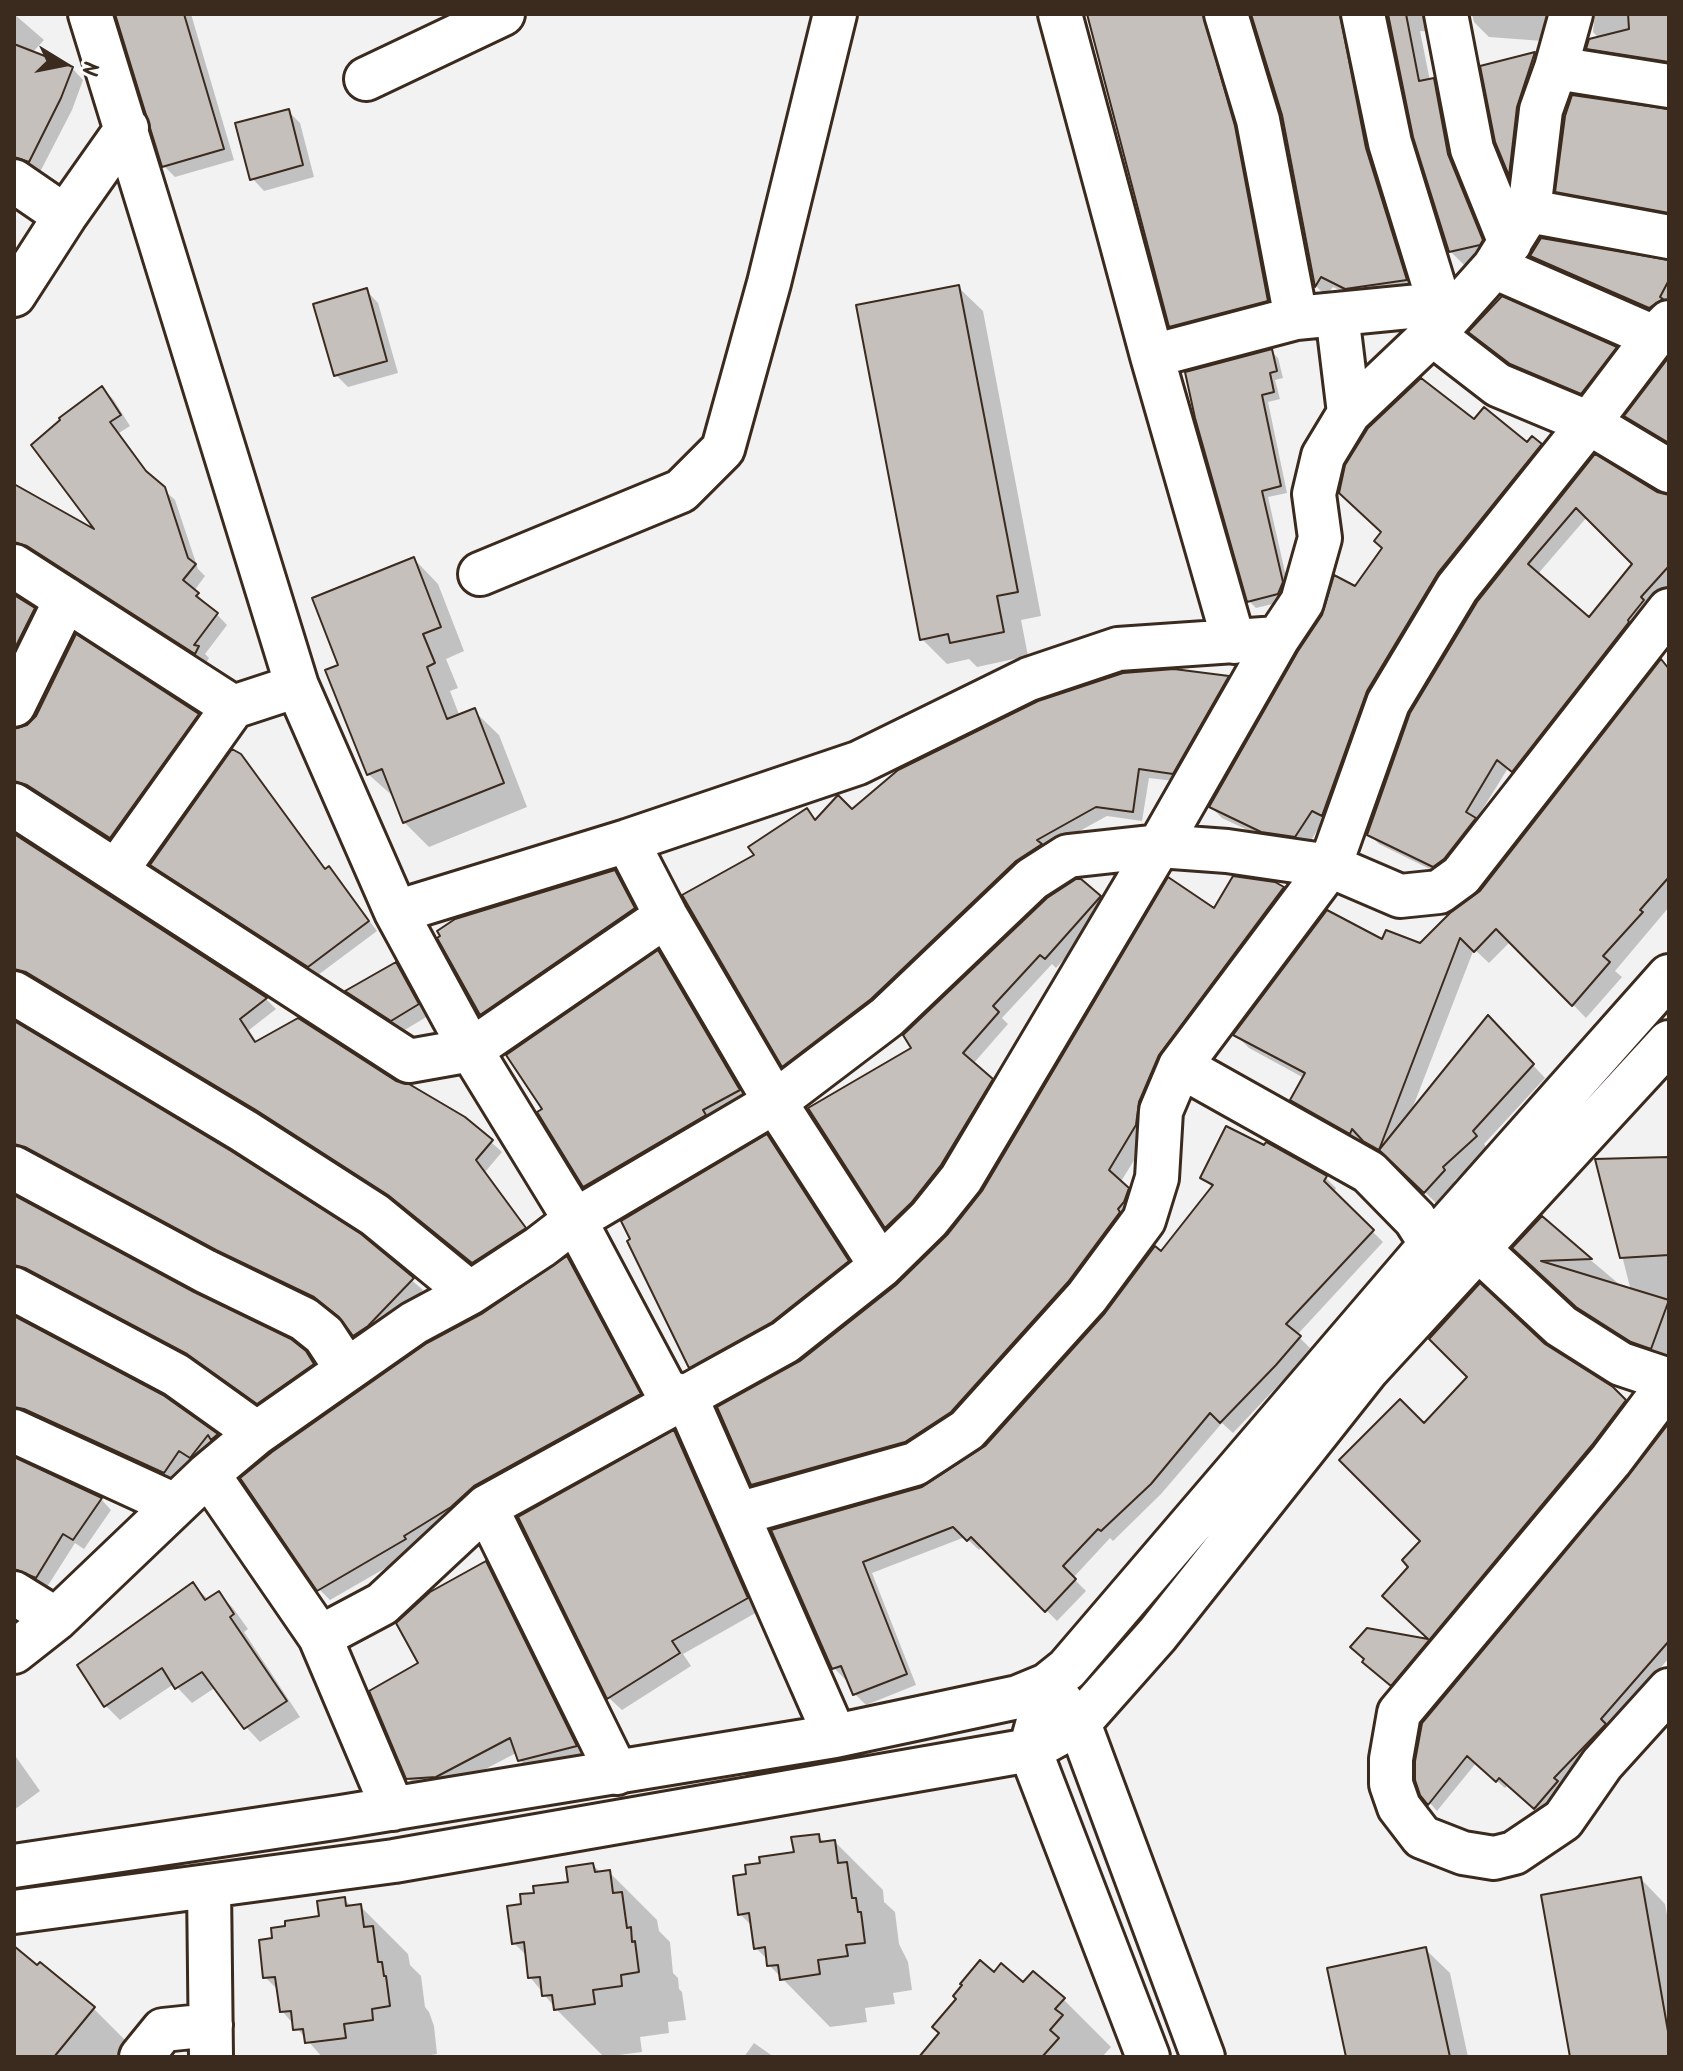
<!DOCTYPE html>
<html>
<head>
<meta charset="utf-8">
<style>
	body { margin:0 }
	#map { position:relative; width:1683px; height:2071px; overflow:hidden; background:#f3f2f2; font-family:Kalam,sans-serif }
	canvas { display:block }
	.frame { position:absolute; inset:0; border:16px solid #3b2a1e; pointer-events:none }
	.north { position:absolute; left:24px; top:24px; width:80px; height:80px; -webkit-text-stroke:6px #fff; paint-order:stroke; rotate:100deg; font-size:22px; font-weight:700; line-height:32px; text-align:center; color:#3b2a1e }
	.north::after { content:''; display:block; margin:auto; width:28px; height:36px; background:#3b2a1e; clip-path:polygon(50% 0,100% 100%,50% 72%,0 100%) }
</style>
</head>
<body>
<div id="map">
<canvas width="1683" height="2071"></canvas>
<div class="frame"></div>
<div class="north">N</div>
</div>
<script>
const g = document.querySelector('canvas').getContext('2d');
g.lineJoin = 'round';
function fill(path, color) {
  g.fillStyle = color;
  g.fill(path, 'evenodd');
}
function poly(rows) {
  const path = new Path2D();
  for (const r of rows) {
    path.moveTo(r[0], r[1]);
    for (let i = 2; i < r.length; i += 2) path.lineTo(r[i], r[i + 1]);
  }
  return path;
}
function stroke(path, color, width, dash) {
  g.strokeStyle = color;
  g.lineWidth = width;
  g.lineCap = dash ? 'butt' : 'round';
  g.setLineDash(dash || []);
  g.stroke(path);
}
fill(poly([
	[14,14,44,40,32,53,72,68,83,80,72,110,40,172,28,168,14,171],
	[117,14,191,14,234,160,175,177,164,166],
	[1089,14,1216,14,1245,138,1278,311,1182,337,1171,326],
	[1253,14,1352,14,1417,291,1357,299,1333,287,1326,296,1316,286,1283,115],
	[1390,14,1442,14,1436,32,1420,31,1430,81,1433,80,1448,94,1494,259,1465,266,1450,251],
	[1472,14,1567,14,1556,42,1489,37,1474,22],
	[1595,14,1669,14,1669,73,1603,62,1589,48,1599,38,1593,32],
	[1535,54,1547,66,1521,185,1511,175,1497,142,1483,67],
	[288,111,300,123,314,177,264,191,252,178],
	[1669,111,1669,225,1572,205,1558,191],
	[1532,256,1669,262,1669,311,1660,317,1542,266],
	[958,287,983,311,1041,616,1021,620,1028,656,977,667,969,659,947,664,922,639],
	[366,290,378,303,398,373,348,387,336,375],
	[1479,339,1615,348,1623,356,1590,400,1520,372],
	[1271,351,1278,358,1283,378,1275,380,1280,399,1268,402,1287,493,1268,497,1289,590,1285,601,1256,608,1249,601,1187,374],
	[1669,362,1669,445,1637,426,1627,416],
	[102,388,113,399,130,426,119,433,153,480,175,500,198,569,205,576,194,591,227,625,205,654,209,658,206,663,40,556,28,552,14,555,14,487,101,536],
	[1475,422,1527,445,1540,445,1551,456,1334,826,1323,821,1307,847,1273,842,1222,818,1211,807,1384,548,1384,532],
	[1595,457,1657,494,1669,497,1669,598,1523,780,1508,768,1476,820,1485,829,1444,876,1379,844,1369,834,1412,714],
	[1587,517,1635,564,1589,620,1537,575],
	[414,559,438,584,464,651,446,659,458,688,450,691,460,717,474,711,499,735,527,807,429,847,404,822,395,798,368,774,341,666],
	[14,597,44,620,14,682],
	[1669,671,1669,907,1615,971,1622,977,1586,1018,1511,941,1489,963,1474,949,1411,1112,1489,1018,1545,1078,1484,1144,1488,1149,1454,1181,1456,1183,1437,1204,1393,1161,1379,1154,1366,1141,1364,1146,1306,1113,1292,1100,1304,1078,1249,1048,1236,1035,1383,942,1421,945,1481,892],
	[1228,678,1237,687,1183,782,1149,778,1142,821,1107,816,1045,850,793,1075,784,1065,757,856,806,810,817,821,851,811],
	[198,715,208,726,121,848,40,795,28,791,14,794,14,730],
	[240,756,326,871,337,878,377,931,318,975,162,873,153,864],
	[14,836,266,999,276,1009,249,1030,257,1043,395,1083,464,1118,502,1152,485,1172,535,1239,484,1273,401,1205,269,1121,39,982,25,979,14,982],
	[614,872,622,880,641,916,489,1021,482,1014],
	[1274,884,1295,900,1120,1183,1140,1202,1131,1225,917,1453,765,1496,753,1484,801,1362,897,1286,949,1235,1215,911],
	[1099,898,1109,908,1056,968,1052,964,1002,1018,1008,1024,973,1064,1001,1091,897,1237,887,1227,810,1109,914,1049],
	[658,953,668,963,748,1100,594,1195,584,1186],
	[395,964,406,975,428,1016,403,1031,358,1002,348,991],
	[14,1023,360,1236,423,1290,378,1337,366,1345,345,1321,327,1308,229,1260,38,1157,24,1154,14,1157],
	[767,1137,777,1147,858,1272,700,1377,690,1367],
	[1669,1159,1669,1356,1666,1362,1648,1357,1593,1321,1530,1263,1542,1219,1632,1295,1598,1161],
	[1325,1177,1336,1188,1334,1193,1383,1242,1297,1335,1310,1348,1287,1376,1233,1433,1222,1423,1161,1494,1113,1541,1110,1538,1073,1578,1086,1591,1057,1621,983,1546,979,1550,965,1537,872,1573,916,1685,866,1705,855,1694,848,1678,845,1679,834,1668,773,1531,923,1489,986,1448,1161,1254,1213,1188,1202,1178],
	[14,1198,305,1353,323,1375,269,1413,200,1364,38,1278,24,1275,14,1278],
	[567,1259,578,1270,650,1406,415,1551,330,1600,319,1589,484,1315],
	[14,1318,162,1397,227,1446,201,1468,190,1460,175,1483,14,1421],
	[1544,1345,1612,1388,1636,1412,1402,1695,1375,1672,1368,1630,1433,1642,1396,1607,1423,1541,1424,1426],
	[1669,1426,1669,1658,1608,1729,1543,1815,1508,1785,1505,1788,1476,1763,1437,1811,1422,1794,1631,1477],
	[674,1433,687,1446,759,1611,683,1654,691,1666,622,1710,609,1698],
	[14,1460,101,1499,111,1510,84,1549,75,1543,47,1587,26,1579,14,1582],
	[486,1564,498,1576,588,1758,532,1772,520,1760,518,1752,449,1788,420,1790,408,1778,420,1663],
	[193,1585,209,1600,219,1594,233,1608,248,1629,244,1632,300,1717,260,1742,246,1727,216,1687,192,1703,174,1684,120,1720,105,1705],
	[14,1754,40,1791,14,1810],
	[818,1836,826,1844,835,1842,883,1890,884,1902,895,1912,899,1944,908,1962,912,1990,893,1993,895,2004,865,2008,867,2022,830,2027,769,1965,769,1961,756,1948,753,1927,740,1914,749,1876,796,1854],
	[593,1865,601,1873,609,1872,657,1920,659,1931,670,1942,673,1973,678,1978,679,1989,682,1992,686,2020,668,2022,669,2033,640,2037,642,2052,604,2057,556,2009,530,1977,527,1956,514,1943,523,1906,536,1894,570,1883],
	[1641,1879,1665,1904,1669,1925,1669,2057,1572,2057],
	[344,1899,352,1907,360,1906,408,1954,410,1965,421,1976,425,2007,429,2012,434,2026,437,2054,419,2057,322,2057,282,2011,279,1991,265,1977,275,1940,322,1918],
	[1425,1949,1450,1973,1468,2057,1348,2057],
	[14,1960,37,1968,40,1965,94,2009,142,2057,14,2057],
	[994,1974,1063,1999,1111,2047,1102,2057,934,2057],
	[754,2043,774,2057,744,2057]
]), '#0003');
const building = poly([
	[115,14,184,14,224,149,162,167,115,14],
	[1087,14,1203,14,1235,126,1268,301,1169,327,1087,14],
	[1251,14,1340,14,1366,148,1407,280,1345,289,1321,277,1315,287,1282,115,1251,14],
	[1388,14,1406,14,1419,81,1434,78,1448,154,1483,240,1480,245,1449,252,1413,137,1388,14],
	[1628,14,1669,14,1669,62,1586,49,1589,39,1629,29,1628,14],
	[14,44,73,67,61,98,29,162,14,157,14,44],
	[1535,52,1517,107,1509,176,1495,142,1480,66,1535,52],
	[1572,95,1669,109,1669,213,1555,192,1565,116,1572,95],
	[289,109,303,165,250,180,235,123,289,109],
	[1541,238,1669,260,1669,280,1660,297,1663,299,1649,308,1530,256,1541,238],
	[959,285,1018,592,997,596,1004,632,950,643,948,634,920,640,856,305,959,285],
	[367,288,387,361,334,376,313,304,367,288],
	[1502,296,1617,347,1581,394,1510,364,1468,332,1502,296],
	[1272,349,1277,371,1270,373,1274,392,1262,395,1281,486,1262,491,1283,582,1278,594,1247,602,1195,418,1185,372,1272,349],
	[1669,357,1669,443,1624,416,1669,357],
	[1421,378,1474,419,1484,407,1527,442,1532,436,1542,444,1438,573,1367,691,1322,816,1312,811,1295,837,1261,832,1209,807,1298,651,1322,615,1334,575,1355,586,1382,548,1374,541,1381,532,1339,493,1345,465,1368,428,1421,378],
	[102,386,121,415,110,422,146,471,165,487,188,558,196,564,183,580,199,593,196,596,218,613,194,645,199,646,195,654,27,546,14,542,14,484,94,529,31,445,60,420,59,418,102,386],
	[1595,454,1657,492,1669,495,1669,566,1641,597,1644,600,1628,620,1629,622,1512,772,1497,760,1466,812,1476,818,1444,859,1433,867,1367,835,1410,713,1477,602,1595,454],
	[1576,508,1632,564,1589,617,1528,564,1576,508],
	[414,557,441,627,423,634,435,663,427,667,447,719,475,708,504,783,403,823,382,769,367,775,325,670,338,665,312,598,414,557],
	[14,595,35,608,14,650,14,595],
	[76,634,199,714,110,838,27,785,14,781,14,729,27,725,36,716,76,634],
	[1661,659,1669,669,1669,877,1640,910,1643,912,1603,956,1610,962,1572,1006,1496,929,1474,952,1460,938,1379,1150,1363,1141,1352,1129,1350,1134,1290,1100,1305,1073,1233,1035,1327,910,1382,939,1386,930,1420,943,1450,913,1480,891,1661,659],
	[1174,669,1229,676,1173,774,1139,769,1133,812,1096,807,1037,840,1042,844,1016,861,871,999,782,1067,682,895,754,855,748,847,807,808,815,820,838,795,852,809,898,770,1038,701,1123,673,1174,669],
	[232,749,241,754,325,869,329,866,369,921,308,967,150,865,232,749],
	[14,834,267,998,240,1019,255,1042,298,1018,396,1081,409,1084,465,1117,493,1140,476,1160,526,1228,472,1263,388,1195,256,1110,26,972,14,969,14,834],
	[615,870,635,908,480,1015,437,938,440,936,437,931,455,919,615,870],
	[1233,876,1275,882,1284,887,1159,1055,1139,1102,1136,1125,1109,1170,1129,1188,1124,1202,1118,1209,1120,1212,1068,1282,951,1412,905,1442,751,1485,717,1407,800,1361,896,1285,948,1234,982,1191,1168,877,1214,908,1233,876],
	[1076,879,1081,879,1101,896,1045,959,1040,955,993,1006,999,1012,963,1053,993,1079,941,1165,911,1203,885,1228,808,1108,911,1048,903,1035,1047,898,1076,879],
	[658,950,740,1090,703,1110,706,1115,583,1187,537,1112,542,1109,506,1055,658,950],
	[396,962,419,1004,391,1021,345,991,396,962],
	[1488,1015,1534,1064,1473,1131,1477,1136,1443,1167,1445,1170,1424,1193,1379,1150,1488,1015],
	[14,1021,231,1151,361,1234,414,1278,368,1326,353,1336,339,1317,314,1297,216,1250,25,1147,14,1144,14,1021],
	[1226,1126,1264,1145,1266,1142,1327,1176,1324,1181,1374,1230,1286,1324,1301,1336,1276,1365,1220,1423,1210,1413,1151,1484,1101,1531,1098,1529,1063,1566,1076,1579,1045,1612,971,1537,967,1541,953,1527,863,1562,907,1674,853,1695,841,1666,832,1669,771,1530,922,1487,985,1446,1105,1313,1155,1246,1161,1251,1213,1185,1200,1178,1226,1126],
	[767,1134,849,1261,772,1322,689,1368,627,1241,630,1239,621,1221,767,1134],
	[1669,1157,1669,1255,1620,1258,1595,1159,1669,1157],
	[14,1195,194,1292,291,1339,306,1351,314,1364,257,1404,187,1354,25,1268,14,1265,14,1195],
	[1542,1216,1592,1259,1541,1261,1669,1300,1651,1349,1631,1342,1576,1307,1512,1248,1542,1216],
	[567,1256,641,1394,474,1486,451,1507,404,1536,406,1539,317,1591,240,1478,272,1452,427,1343,483,1313,567,1256],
	[1480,1283,1545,1344,1613,1387,1626,1400,1592,1445,1391,1686,1362,1662,1364,1659,1350,1647,1367,1628,1428,1639,1382,1596,1408,1567,1402,1560,1420,1541,1339,1460,1400,1399,1424,1423,1467,1377,1429,1339,1480,1283],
	[14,1316,163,1395,218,1434,211,1440,208,1435,190,1458,179,1451,164,1473,24,1409,14,1407,14,1316],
	[1669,1423,1669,1641,1601,1719,1606,1724,1554,1778,1558,1781,1534,1809,1499,1778,1496,1782,1467,1756,1428,1805,1420,1795,1415,1780,1415,1761,1422,1723,1629,1475,1669,1423],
	[674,1430,748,1598,672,1641,680,1653,607,1699,518,1517,674,1430],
	[14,1457,102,1498,73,1540,63,1534,36,1578,14,1569,14,1457],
	[486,1561,577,1746,518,1761,510,1738,436,1777,406,1779,369,1691,418,1663,396,1623,430,1592,486,1561],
	[193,1582,205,1600,219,1591,234,1614,230,1617,287,1701,244,1729,202,1672,175,1689,162,1668,104,1707,77,1665,193,1582],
	[819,1834,820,1842,835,1840,838,1863,847,1862,852,1898,856,1898,858,1912,861,1912,865,1943,846,1945,848,1956,818,1960,820,1974,780,1980,778,1965,767,1966,765,1947,754,1949,749,1913,738,1915,733,1876,746,1874,745,1865,760,1863,759,1857,794,1852,791,1837,819,1834],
	[593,1863,595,1872,610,1870,613,1893,622,1892,627,1928,631,1927,632,1942,635,1941,639,1972,621,1975,622,1986,593,1990,595,2004,554,2010,552,1995,542,1996,540,1977,528,1978,524,1942,512,1944,507,1906,521,1904,520,1894,534,1893,533,1886,568,1882,566,1867,593,1863],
	[1641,1877,1669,2037,1669,2057,1570,2057,1541,1895,1641,1877],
	[345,1897,346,1906,361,1904,364,1927,373,1926,378,1962,382,1962,384,1976,386,1976,390,2006,372,2009,373,2020,344,2024,346,2038,305,2043,303,2029,293,2030,291,2011,280,2012,275,1977,263,1978,259,1940,272,1938,271,1928,285,1926,285,1921,319,1916,317,1901,345,1897],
	[14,1946,37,1965,40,1962,95,2007,54,2057,14,2057,14,1946],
	[1426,1947,1450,2057,1346,2057,1327,1968,1426,1947],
	[980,1960,994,1972,1001,1963,1023,1982,1033,1971,1065,1998,1055,2009,1063,2015,1050,2030,1059,2038,1042,2057,919,2057,939,2033,932,2027,956,1999,953,1996,962,1985,960,1984,980,1960]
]);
fill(building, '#c6c0bd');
stroke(building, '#3b2a1e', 2);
const minor = poly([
	[90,14,297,686,396,912,471,1050,575,1220,666,1391,686,1397,835,1736],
	[1060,14,1152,356,1234,642],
	[1226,14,1258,120,1296,318],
	[1363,14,1390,143,1445,322],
	[1446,14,1472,149,1510,243],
	[1556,68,1669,86],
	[366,79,503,14],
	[14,181,65,216],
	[1529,211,1669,237],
	[1494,267,1654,337],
	[14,295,65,216,127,128],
	[1337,314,1349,413],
	[1432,334,1498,385,1589,423,1669,471],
	[1152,356,1296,318,1440,304],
	[14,566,233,707,297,686],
	[480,574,681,491,723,449,769,283,835,14],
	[14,705,66,599],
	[14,805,409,1061,471,1050,666,916],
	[627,841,666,916,775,1102,881,1266],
	[116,871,233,707],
	[396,912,627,841,858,763,1029,679,1118,649,1278,638],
	[14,993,244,1131,375,1215,470,1293],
	[1180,1066,1369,1172,1415,1219,1431,1244],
	[14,1168,205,1271,304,1319,324,1335,347,1370],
	[1477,1248,1561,1326,1621,1364,1669,1380],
	[14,1289,176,1375,257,1433],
	[1669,1383,1611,1460,1399,1713,1391,1759,1391,1784,1399,1807,1422,1837,1463,1853,1494,1858,1514,1853,1563,1820,1602,1764,1669,1690],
	[14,1431,175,1505],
	[208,1474,320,1637,393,1809],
	[486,1507,617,1773],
	[738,1514,915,1464,967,1430,1087,1297,1144,1220,1157,1178,1161,1111,1180,1066,1330,866,1388,703,1457,588,1589,423,1654,337,1669,322],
	[14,1593,56,1619],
	[320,1637,382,1604,486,1507,785,1342,881,1266,929,1219,961,1179,1159,846,1278,638,1302,602,1320,538,1314,494,1323,456,1349,413,1445,322,1494,267,1529,211,1541,110,1556,68,1571,14],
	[14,1652,56,1619,208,1474,257,1433,414,1323,470,1293,540,1247,575,1220,775,1102,887,1017,1032,879,1068,856,1159,846,1227,851,1330,866,1400,896,1439,892,1461,876,1669,610],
	[1061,1701,1079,1723,1203,2057],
	[1037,1725,1030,1750,1148,2057],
	[14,1866,341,1817,835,1736,1018,1697,1047,1685,1067,1669,1431,1244,1669,976],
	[209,1886,211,2057],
	[14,1912,394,1861,1030,1750,1079,1723,1157,1635,1367,1370,1669,1042],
	[141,2057,163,2030,211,2025]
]);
stroke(minor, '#3b2a1e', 48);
stroke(minor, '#fff', 42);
</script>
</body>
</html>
